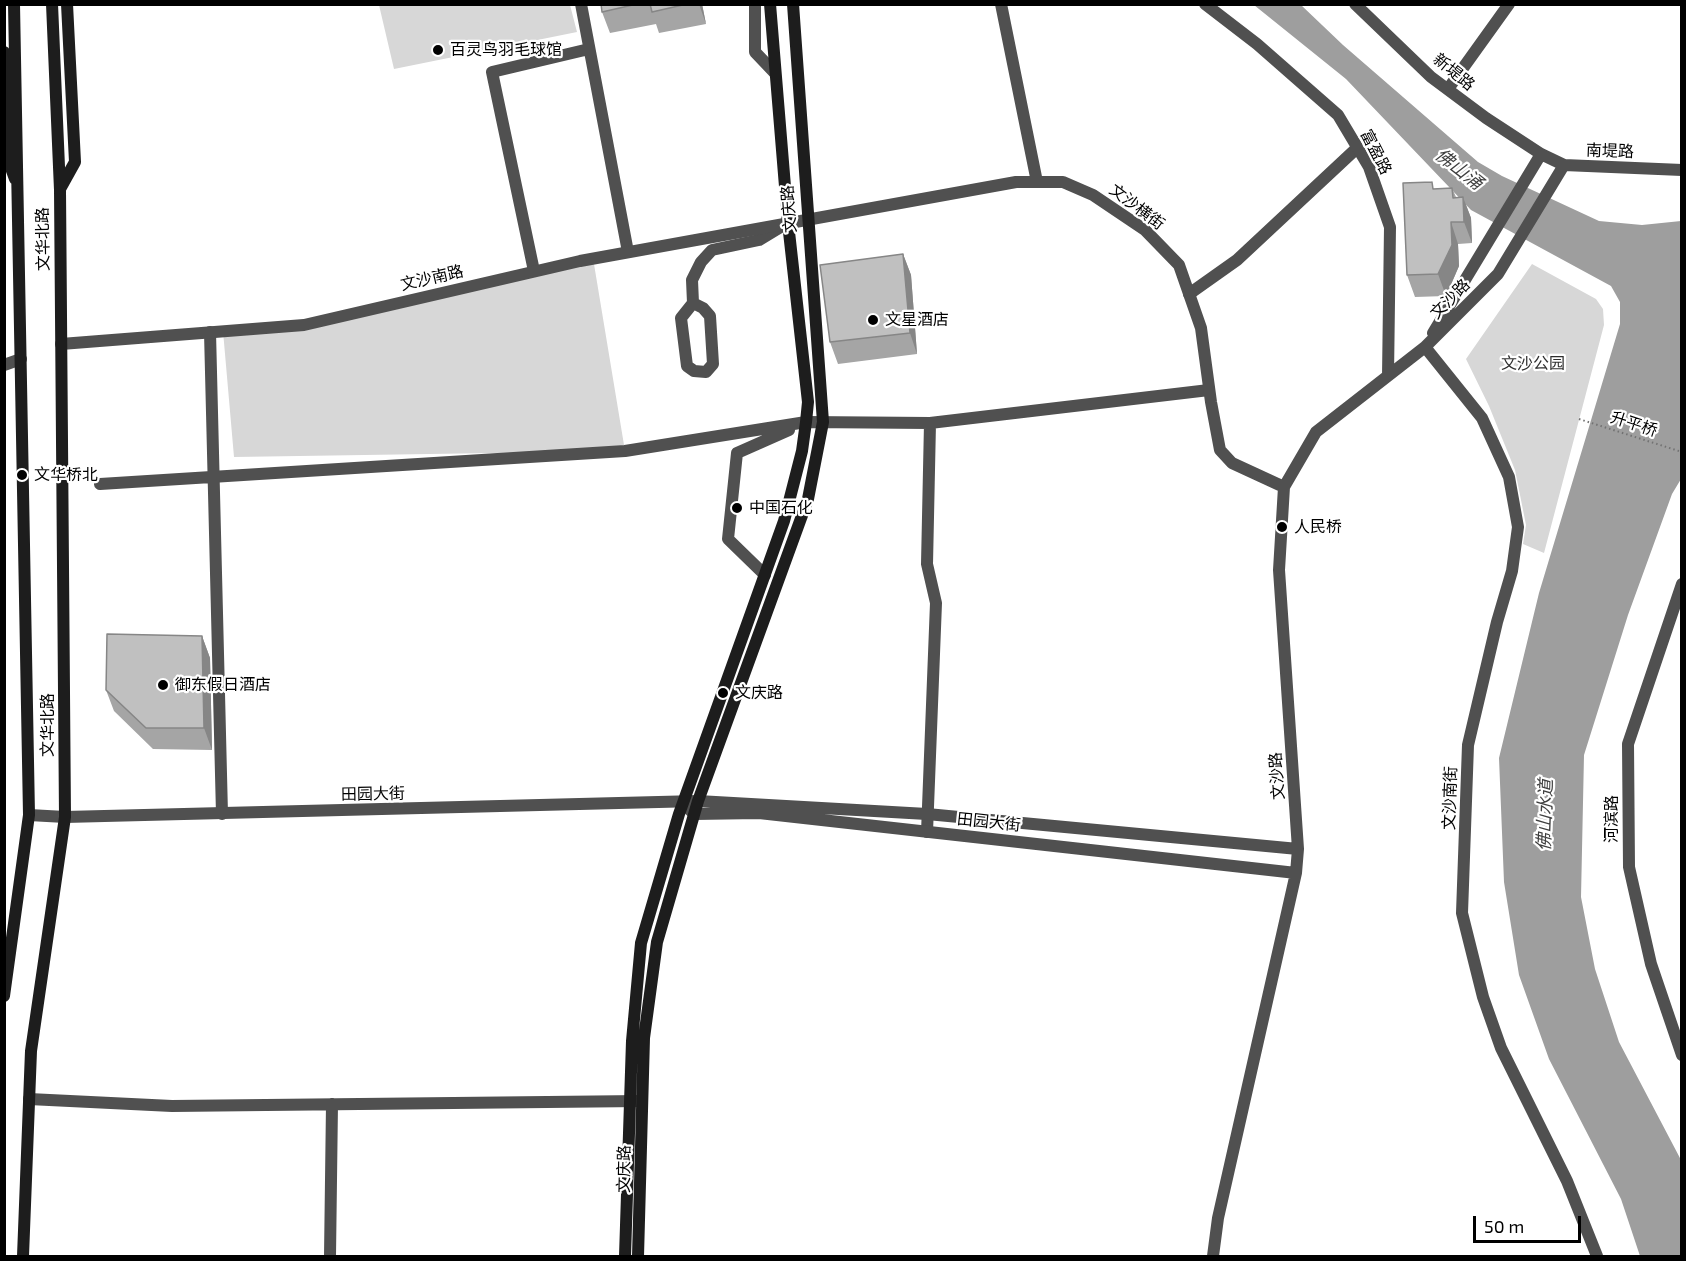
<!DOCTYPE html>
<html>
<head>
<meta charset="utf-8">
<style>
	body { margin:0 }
	#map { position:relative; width:1686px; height:1261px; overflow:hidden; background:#fff; font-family:"Exo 2",sans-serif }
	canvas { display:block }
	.frame { position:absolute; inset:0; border:6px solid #000; pointer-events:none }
	.scale { position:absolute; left:1473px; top:1216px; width:108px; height:27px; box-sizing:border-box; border:3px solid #000; border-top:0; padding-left:8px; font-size:18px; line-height:21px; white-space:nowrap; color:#000; -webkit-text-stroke:4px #fff; paint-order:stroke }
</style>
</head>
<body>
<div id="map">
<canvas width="1686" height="1261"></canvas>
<div class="frame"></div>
<div class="scale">50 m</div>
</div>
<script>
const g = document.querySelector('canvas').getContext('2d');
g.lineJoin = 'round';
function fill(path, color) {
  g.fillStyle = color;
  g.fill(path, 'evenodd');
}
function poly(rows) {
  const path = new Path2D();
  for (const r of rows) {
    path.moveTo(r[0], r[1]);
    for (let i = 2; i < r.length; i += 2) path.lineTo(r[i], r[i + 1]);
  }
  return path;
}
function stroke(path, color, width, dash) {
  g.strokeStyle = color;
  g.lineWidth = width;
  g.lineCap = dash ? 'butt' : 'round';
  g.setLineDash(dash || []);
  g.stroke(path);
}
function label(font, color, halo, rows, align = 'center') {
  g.font = font + ' "Exo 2","Noto Sans SC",sans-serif';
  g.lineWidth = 4.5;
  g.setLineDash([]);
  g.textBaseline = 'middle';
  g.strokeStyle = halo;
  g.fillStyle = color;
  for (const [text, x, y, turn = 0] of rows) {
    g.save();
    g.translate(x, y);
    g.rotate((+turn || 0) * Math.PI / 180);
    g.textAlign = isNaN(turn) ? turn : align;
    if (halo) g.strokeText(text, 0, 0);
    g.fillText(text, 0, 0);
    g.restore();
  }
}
fill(poly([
	[379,5,570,5,577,32,394,69],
	[593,258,625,451,234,457,223,331,304,325],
	[1532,264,1596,299,1603,309,1604,325,1544,553,1523,544,1526,525,1515,470,1489,406,1466,359]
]), '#d7d7d7');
fill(poly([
	[1254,5,1301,5,1343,45,1478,162,1502,176,1599,221,1642,225,1681,221,1681,479,1672,494,1628,615,1584,755,1581,897,1595,969,1619,1042,1681,1160,1681,1256,1640,1256,1621,1199,1549,1059,1519,975,1504,882,1499,758,1539,593,1620,324,1620,302,1611,286,1471,210,1346,79]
]), '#9e9e9e');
stroke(poly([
	[1579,419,1682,452]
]), '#727272', 2, [1.5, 3]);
stroke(poly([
	[581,4,628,252],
	[755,4,755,52,774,72],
	[1001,4,1037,182],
	[1448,89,1509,4],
	[534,271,492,72,589,49],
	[1189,294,1237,260,1357,148],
	[693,303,703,308,710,316,713,364,706,372,694,371,687,366,681,318,693,303],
	[693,303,692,280,701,262,712,250,759,240,787,223],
	[210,332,222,814],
	[100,484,625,451,806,422,930,423,1209,390],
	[765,575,728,539,737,453,789,430],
	[927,832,936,603,927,564,930,423],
	[29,1099,172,1106,641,1101],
	[330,1256,332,1104]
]), '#505050', 12);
stroke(poly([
	[1205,4,1257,44,1338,115,1369,167,1390,227,1388,376],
	[1355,4,1431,77,1486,118,1541,154,1564,165,1682,170],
	[1433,333,1541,154],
	[61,344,304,325,580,261,1016,182,1063,182,1093,195,1145,230,1179,265,1201,328,1211,402,1220,450,1232,463,1284,487],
	[1425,347,1482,418,1509,477,1518,527,1512,571,1497,622,1468,745,1462,913,1483,997,1501,1048,1567,1181,1597,1256],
	[4,365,21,359],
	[1682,584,1628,744,1629,867,1651,964,1682,1055],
	[688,808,694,814,759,813,1296,873],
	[29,815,65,817,698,801,927,814,1298,849],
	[1213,1256,1218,1218,1296,873,1298,849,1279,570,1284,487,1316,432,1425,347,1498,274,1564,165]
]), '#505050', 12);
stroke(poly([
	[4,52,8,160,15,179],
	[60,189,75,162,67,4],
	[4,996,29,815,14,4],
	[23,1256,31,1051,65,817,60,190,52,4],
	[625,1256,632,1041,641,943,679,814,784,521,802,451,806,422,808,402,788,223,770,4],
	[638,1256,644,1038,657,942,698,801,808,499,823,422,793,4]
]), '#1d1d1d', 12);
fill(poly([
	[601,4,702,4,706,24,659,33,656,24,610,33,602,12],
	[1452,188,1456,197,1463,197,1471,218,1472,243,1458,244,1459,266,1446,296,1415,297,1407,275,1435,189],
	[903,254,911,275,917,354,838,364,830,342],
	[202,636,210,658,212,750,153,749,114,711,106,690]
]), '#a5a5a5');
fill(poly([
	[699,4,702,4,706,24],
	[1463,197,1471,218,1472,243,1464,222],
	[1451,222,1458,244,1459,266,1446,296,1438,274],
	[903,254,911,275,917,354,910,333],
	[202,636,210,658,212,750,204,728]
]), '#868686');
const building = poly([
	[601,4,637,4,602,12,601,4],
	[650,4,687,4,652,12,650,4],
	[1432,182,1433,189,1452,188,1453,198,1463,197,1464,222,1451,222,1452,245,1438,274,1407,275,1403,183,1432,182],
	[903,254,910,333,830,342,820,265,903,254],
	[107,634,202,636,204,728,146,728,106,690,107,634]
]);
fill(building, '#c0c0c0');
stroke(building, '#868686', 1.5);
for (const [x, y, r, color] of [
	[438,50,6,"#000"],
	[873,320,6,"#000"],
	[22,475,6,"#000"],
	[737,508,6,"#000"],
	[1282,527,6,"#000"],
	[163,685,6,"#000"],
	[723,693,6,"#000"]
]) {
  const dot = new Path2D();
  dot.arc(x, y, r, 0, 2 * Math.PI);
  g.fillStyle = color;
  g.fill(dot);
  stroke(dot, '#fff', 2);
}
label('16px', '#000', '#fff', [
	["百灵鸟羽毛球馆",450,50],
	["文星酒店",885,320],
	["文华桥北",34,475],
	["中国石化",749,508],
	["人民桥",1294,527],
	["御东假日酒店",175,685],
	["文庆路",735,693]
], 'left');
label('16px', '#000', '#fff', [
	["新堤路",1454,72,39],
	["南堤路",1610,151,2],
	["富盈路",1376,152,63],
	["文沙横街",1137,207,37],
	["文庆路",789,209,-94],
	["文华北路",43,239,-91],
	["文沙南路",432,278,-13],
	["文沙路",1450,299,-45],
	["升平桥",1634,424,18],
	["文华北路",48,725,-90],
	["文沙路",1277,776,-94],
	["田园大街",373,794,-1],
	["文沙南街",1450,798,-88],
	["河滨路",1612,819,-90],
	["田园大街",989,822,6],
	["文庆路",624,1169,-89]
]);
label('16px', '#2e2e2e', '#fff', [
	["文沙公园",1533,364]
]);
label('italic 18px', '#3f3f3f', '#fff', [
	["佛山涌",1459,169,38],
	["佛山水道",1545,815,-88]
]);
</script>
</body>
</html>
